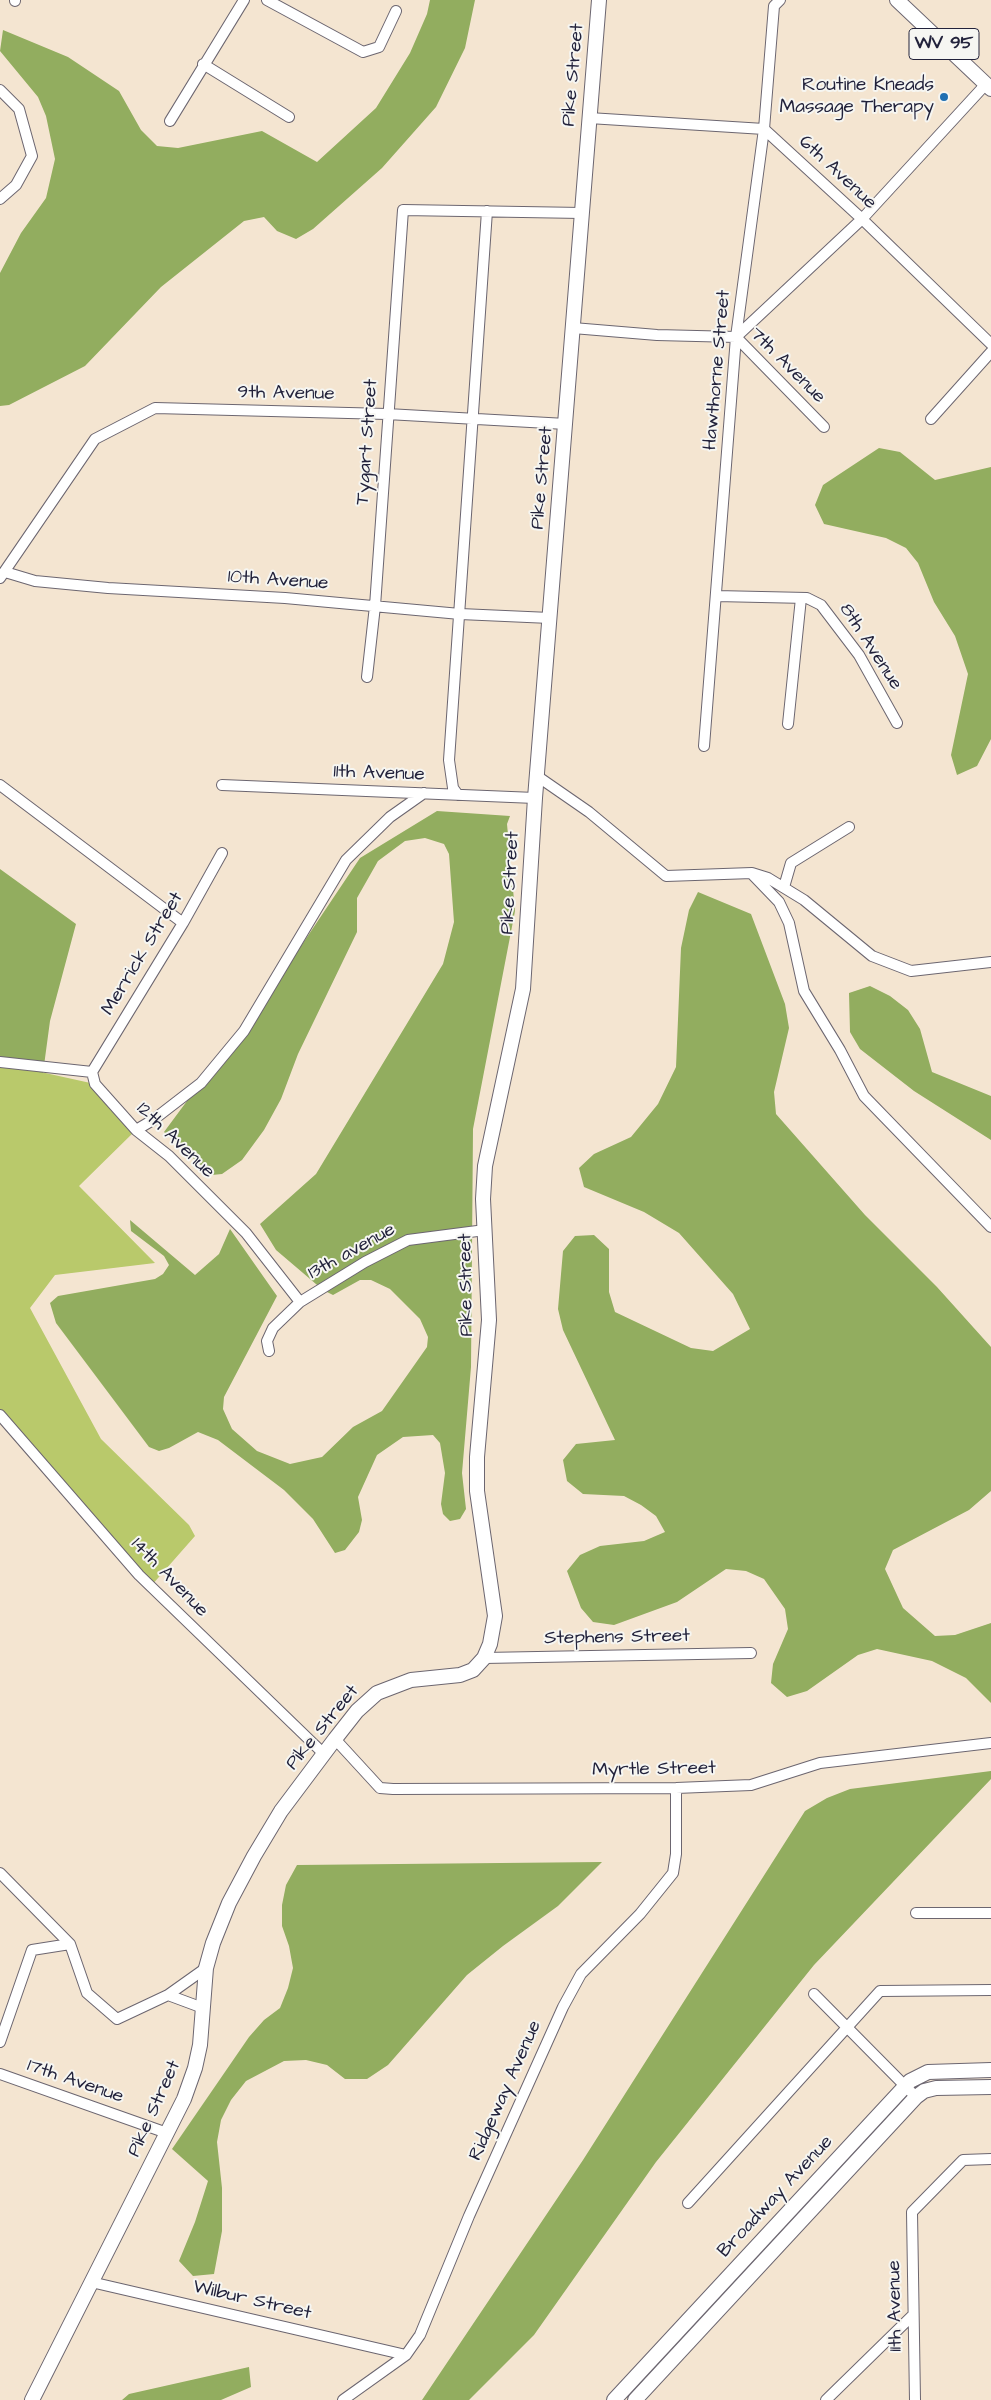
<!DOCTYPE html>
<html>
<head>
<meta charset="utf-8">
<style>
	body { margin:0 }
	canvas { display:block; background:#f4e5d1 }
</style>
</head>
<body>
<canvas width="991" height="2400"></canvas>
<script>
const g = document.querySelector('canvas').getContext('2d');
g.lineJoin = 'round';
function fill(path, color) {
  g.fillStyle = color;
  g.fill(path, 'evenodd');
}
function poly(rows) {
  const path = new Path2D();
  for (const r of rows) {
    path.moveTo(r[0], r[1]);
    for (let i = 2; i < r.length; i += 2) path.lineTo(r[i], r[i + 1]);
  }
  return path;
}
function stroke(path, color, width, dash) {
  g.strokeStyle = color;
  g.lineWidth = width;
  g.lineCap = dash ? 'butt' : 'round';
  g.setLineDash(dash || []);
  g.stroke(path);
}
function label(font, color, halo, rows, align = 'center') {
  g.font = font + ' "Architects Daughter",sans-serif';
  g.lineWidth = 4;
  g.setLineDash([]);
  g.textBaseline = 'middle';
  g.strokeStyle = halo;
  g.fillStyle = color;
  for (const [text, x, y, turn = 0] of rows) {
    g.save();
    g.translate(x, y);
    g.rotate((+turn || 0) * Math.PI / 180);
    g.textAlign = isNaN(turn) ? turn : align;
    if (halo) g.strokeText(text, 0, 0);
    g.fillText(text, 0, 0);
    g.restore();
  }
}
fill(poly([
	[0,1063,95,1084,136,1130,79,1186,155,1263,55,1275,30,1308,101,1439,189,1525,195,1536,151,1586,0,1415]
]), '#b9c96b');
fill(poly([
	[430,0,475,0,465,48,436,107,382,168,313,229,296,239,277,231,264,217,244,221,161,287,85,366,9,405,0,406,0,273,21,233,46,198,55,159,46,116,38,97,0,51,3,30,68,57,119,91,141,130,157,146,178,148,262,131,317,162,376,108,410,53,427,14],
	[879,448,900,452,935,480,991,467,991,739,977,766,957,775,951,755,968,674,955,636,934,602,918,563,906,548,886,538,824,524,815,505,823,485],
	[437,811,510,816,507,824,515,911,473,1129,471,1367,462,1473,466,1509,460,1519,450,1521,443,1514,441,1504,445,1473,440,1443,433,1435,403,1437,377,1455,358,1497,362,1520,359,1532,345,1550,335,1553,313,1519,284,1490,218,1440,198,1432,169,1448,159,1451,149,1447,56,1323,50,1303,58,1296,155,1279,163,1274,169,1265,164,1256,131,1231,130,1220,195,1275,219,1254,230,1229,277,1296,224,1397,223,1409,232,1429,257,1451,290,1464,322,1457,353,1427,382,1411,427,1347,428,1337,420,1319,390,1289,371,1280,360,1280,333,1295,323,1290,276,1250,260,1224,316,1174,443,964,454,922,449,854,444,844,425,838,405,841,378,861,357,898,357,932,298,1054,281,1099,264,1130,242,1160,222,1174,212,1175,164,1132,293,958,360,858],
	[0,869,76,924,50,1021,43,1073,0,1063],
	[698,892,751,914,785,1004,789,1028,774,1092,776,1114,865,1215,937,1287,991,1347,991,1491,969,1510,893,1550,885,1569,903,1608,935,1636,955,1635,991,1623,991,1703,966,1678,932,1661,877,1649,858,1655,807,1691,787,1697,771,1683,773,1664,788,1629,785,1609,764,1579,746,1571,726,1569,677,1602,614,1625,593,1622,581,1608,567,1571,580,1555,600,1546,644,1541,665,1532,656,1516,641,1505,624,1496,583,1494,567,1481,563,1460,576,1444,615,1440,563,1330,558,1309,563,1251,575,1236,594,1235,609,1249,609,1292,615,1312,691,1348,713,1351,750,1329,733,1294,679,1233,644,1212,584,1187,579,1168,594,1154,631,1137,658,1104,676,1067,681,948,689,910],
	[870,986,890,996,908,1010,920,1029,932,1072,991,1096,991,1140,914,1091,860,1049,850,1032,849,993],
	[991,1771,991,1779,814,1965,656,2162,534,2335,469,2400,422,2400,583,2160,805,1811,827,1798,850,1789],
	[602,1862,558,1906,503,1946,467,1975,388,2065,367,2079,345,2079,327,2065,306,2060,284,2061,246,2081,231,2100,221,2120,217,2142,222,2188,222,2231,214,2274,193,2276,179,2261,195,2222,208,2181,172,2149,249,2037,264,2020,280,2008,288,1988,293,1968,289,1946,282,1926,282,1905,286,1885,297,1865],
	[249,2367,251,2387,221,2400,122,2400,129,2394]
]), '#92ad5f');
const minor = poly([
	[267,0,363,52,379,47,396,11],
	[15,1,15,0],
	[203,64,289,117],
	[0,90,19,109,32,156,16,185,0,199],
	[589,118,764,129,862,219,991,344],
	[170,121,244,0],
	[573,328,657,335,736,337,824,427],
	[736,337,862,219,986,84],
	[931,419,991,352],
	[5,572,35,581,108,588,285,598,460,614,550,618],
	[0,578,95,439,155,408,387,414,566,424],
	[716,596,807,598,821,605,859,655,897,723],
	[367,677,375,606,403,210,582,213],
	[788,724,801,598],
	[704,746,736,337,764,129,774,6,780,0],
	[537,776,589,812,666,876,752,873,768,878,804,900,872,956,911,971,991,962],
	[0,785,183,923],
	[222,785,535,798],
	[458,795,453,788,449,760,487,211],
	[753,875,779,902,789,923,804,991,840,1050,864,1096,991,1227],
	[784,887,791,863,849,827],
	[0,1062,92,1072,95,1084,136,1130,169,1156,246,1233,300,1302],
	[92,1072,183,923,222,853],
	[136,1130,153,1120,201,1083,244,1031,346,860,390,817,424,793],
	[269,1351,267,1341,273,1328,300,1302,365,1262,408,1240,485,1230],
	[0,1415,139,1575,324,1754],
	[484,1658,751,1653],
	[335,1739,380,1788,393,1789,676,1788,751,1785,820,1763,991,1743],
	[0,1873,70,1944,87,1993,117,2019,168,1995,206,1968],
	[916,1913,991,1913],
	[814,1994,916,2097],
	[168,1995,203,2008],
	[0,2042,32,1950,70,1944],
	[0,2074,167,2133],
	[688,2203,880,1991,991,1990],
	[91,2282,406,2355],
	[343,2400,406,2355,420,2335,469,2216,563,2007,581,1974,640,1914,673,1873,676,1854,676,1788],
	[826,2400,913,2315],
	[915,2400,912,2212,963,2160,991,2159]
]);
const major = poly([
	[897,0,991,89],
	[32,2400,184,2099,195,2068,200,2045,206,1968,213,1943,229,1903,254,1856,281,1811,335,1739,357,1711,377,1693,411,1680,460,1675,473,1670,484,1658,490,1644,495,1616,477,1491,477,1457,489,1320,483,1199,485,1166,523,989,535,798,599,0],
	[614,2400,910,2081,928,2072,991,2070],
	[635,2400,916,2097,924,2091,936,2088,991,2087]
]);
stroke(minor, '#6c6670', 12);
stroke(major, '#6c6670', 16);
stroke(minor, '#fff', 10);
stroke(major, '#fff', 14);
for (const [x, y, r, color] of [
	[944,97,5,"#1f6fb2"]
]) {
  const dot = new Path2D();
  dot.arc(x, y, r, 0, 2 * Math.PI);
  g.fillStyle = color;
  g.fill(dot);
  stroke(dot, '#f6f6f2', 2);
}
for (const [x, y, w] of [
	[944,44,70]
]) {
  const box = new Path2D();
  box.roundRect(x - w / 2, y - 15.5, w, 31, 4);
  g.fillStyle = '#f6f6f2';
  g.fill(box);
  stroke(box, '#22223b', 1);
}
label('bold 18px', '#22223b', null, [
	["WV 95",944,44]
]);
label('19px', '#22223b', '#f6f6f2', [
	["Pike Street",574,75,-85],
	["6th Avenue",837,173,43],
	["7th Avenue",787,366,45],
	["Hawthorne Street",718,370,-85],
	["9th Avenue",286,394,1],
	["Tygart Street",368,442,-86],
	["Pike Street",543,478,-85],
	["10th Avenue",278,581,4],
	["8th Avenue",870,647,57],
	["11th Avenue",379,774,2],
	["Pike Street",511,883,-87],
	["Merrick Street",143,954,-59],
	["12th Avenue",175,1141,44],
	["13th avenue",352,1252,-29],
	["Pike Street",467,1285,-91],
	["14th Avenue",169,1578,46],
	["Stephens Street",617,1638,-1],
	["Pike Street",323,1728,-51],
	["Myrtle Street",654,1770,-1],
	["17th Avenue",75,2082,19],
	["Ridgeway Avenue",506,2091,-66],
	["Pike Street",155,2109,-66],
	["Broadway Avenue",776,2197,-47],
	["Wilbur Street",252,2301,13],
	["11th Avenue",896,2306,-91]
]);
label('19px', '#22223b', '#f6f6f2', [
	["Routine Kneads",934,86],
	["Massage Therapy",934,108]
], 'right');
</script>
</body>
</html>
